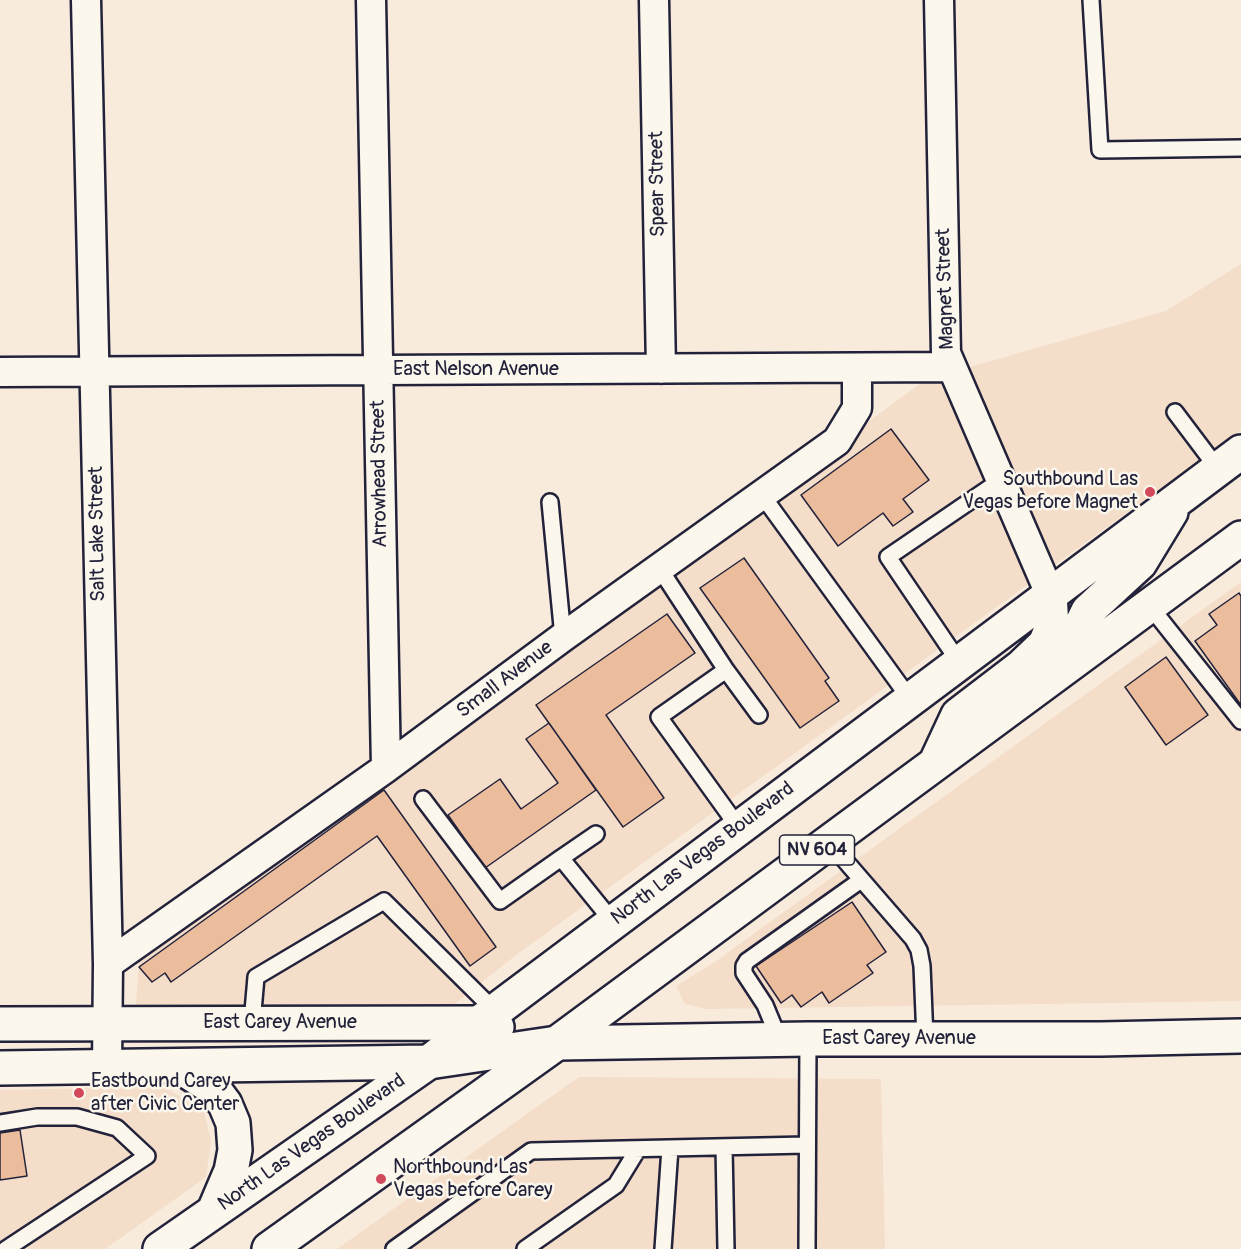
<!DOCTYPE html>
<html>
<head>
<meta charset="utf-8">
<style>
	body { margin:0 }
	canvas { display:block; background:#f8ebdc }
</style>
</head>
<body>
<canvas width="1241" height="1249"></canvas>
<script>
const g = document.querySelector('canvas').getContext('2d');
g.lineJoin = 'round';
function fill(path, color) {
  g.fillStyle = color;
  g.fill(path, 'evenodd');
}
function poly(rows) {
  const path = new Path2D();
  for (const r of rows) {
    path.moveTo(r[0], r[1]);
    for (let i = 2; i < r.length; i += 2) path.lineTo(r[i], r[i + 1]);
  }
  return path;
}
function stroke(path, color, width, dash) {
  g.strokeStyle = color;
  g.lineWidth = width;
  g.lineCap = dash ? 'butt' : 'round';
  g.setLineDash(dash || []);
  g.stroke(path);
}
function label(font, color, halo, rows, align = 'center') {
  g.font = font + ' Pangolin,sans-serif';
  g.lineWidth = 5;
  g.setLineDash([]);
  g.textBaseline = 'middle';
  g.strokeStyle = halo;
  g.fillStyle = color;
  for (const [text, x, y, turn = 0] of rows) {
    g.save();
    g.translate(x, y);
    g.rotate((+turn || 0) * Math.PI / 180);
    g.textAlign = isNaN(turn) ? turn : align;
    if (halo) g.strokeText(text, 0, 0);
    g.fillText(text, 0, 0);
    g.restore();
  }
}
fill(poly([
	[1241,264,1241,430,516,955,455,1004,136,1006,139,961,925,380,1166,311],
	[1241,582,1241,1001,706,1009,685,1004,676,986,712,964],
	[579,1077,881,1079,885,1249,337,1249],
	[150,1087,168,1089,204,1112,211,1141,206,1177,105,1249,0,1249,0,1090]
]), '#f4ddc9');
const building = poly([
	[891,429,929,480,903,499,913,512,893,526,883,513,838,546,801,495,891,429],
	[744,558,829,678,825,681,839,701,800,728,700,588,744,558],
	[1239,593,1241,596,1241,705,1195,641,1217,625,1209,614,1239,593],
	[667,614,695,653,606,715,664,798,623,827,536,705,667,614],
	[1166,657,1208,715,1166,745,1125,687,1166,657],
	[549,723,596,790,485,868,448,815,500,779,521,809,558,783,526,739,549,723],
	[384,790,496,947,470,966,377,836,171,982,165,973,152,982,139,967,384,790],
	[852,902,886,952,867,965,873,973,829,1003,822,992,801,1007,792,995,781,1003,756,966,852,902],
	[20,1130,27,1176,0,1180,0,1133,20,1130]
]);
fill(building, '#ecbd9c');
stroke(building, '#22223b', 1.5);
const service = poly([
	[1091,0,1100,150,1241,148],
	[1175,412,1218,469],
	[762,495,910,699],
	[550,502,563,637],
	[660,569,726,670],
	[1149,605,1241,721],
	[959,662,888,557,1001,480],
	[423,799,500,901,561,858,613,922],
	[739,828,659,717,726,670,759,715],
	[829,842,913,939,919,950,922,966,925,1039],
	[561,858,596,834],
	[252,1023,256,977,384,901,495,1011],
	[779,1039,765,1005,744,973,744,966,747,961,861,880],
	[0,1123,37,1117,77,1117,117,1128,147,1156,6,1249],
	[724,1147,726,1249],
	[394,1249,531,1151,806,1145],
	[525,1249,616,1185,638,1149],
	[663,1249,670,1148],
	[807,1249,808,1039]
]);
const minor = poly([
	[86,0,108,964,107,1067],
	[371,0,386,768],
	[654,0,661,369],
	[939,0,946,353,1050,594],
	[0,372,952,367],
	[108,964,386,768,563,637,837,441,857,408,857,368]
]);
const secondary = poly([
	[0,1024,479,1023,497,1027],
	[0,1068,429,1062,557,1043,808,1039,1101,1039,1241,1036]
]);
const primary = poly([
	[1077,658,1072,644,1088,611,1140,563,1171,512],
	[937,760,958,715,1022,666,1045,644,1052,627,1050,594],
	[179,1066,213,1088,225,1104,233,1123,235,1150,231,1171,214,1211],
	[160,1249,429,1062,479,1023,1241,452],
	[269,1249,557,1043,1241,538]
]);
stroke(service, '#22223b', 20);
stroke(minor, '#22223b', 33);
stroke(secondary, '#22223b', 38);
stroke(primary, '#22223b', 38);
stroke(service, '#fbf7ec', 15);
stroke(minor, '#fbf7ec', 28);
stroke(secondary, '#fbf7ec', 33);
stroke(primary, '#fbf7ec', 33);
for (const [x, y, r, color] of [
	[1150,492,6,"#d1495b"],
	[79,1093,6,"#d1495b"],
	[381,1179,6,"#d1495b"]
]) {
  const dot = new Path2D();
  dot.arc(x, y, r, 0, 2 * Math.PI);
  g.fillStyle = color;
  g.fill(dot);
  stroke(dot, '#fbf7ec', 2);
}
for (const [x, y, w] of [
	[817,850,75]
]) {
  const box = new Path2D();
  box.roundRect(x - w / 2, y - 15, w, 30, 4.5);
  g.fillStyle = '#fbf7ec';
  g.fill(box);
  stroke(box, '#22223b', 1.5);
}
label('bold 18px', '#22223b', null, [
	["NV 604",817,850]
]);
label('20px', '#22223b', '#fbf7ec', [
	["Spear Street",658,184,-91],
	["Magnet Street",946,289,-92],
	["East Nelson Avenue",476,370],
	["Arrowhead Street",380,474,-91],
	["Salt Lake Street",98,534,-91],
	["Small Avenue",505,680,-37],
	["North Las Vegas Boulevard",703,854,-37],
	["East Carey Avenue",280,1023],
	["East Carey Avenue",899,1039],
	["North Las Vegas Boulevard",312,1143,-35]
]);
label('20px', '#22223b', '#fbf7ec', [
	["Southbound Las",1138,480,"right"],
	["Vegas before Magnet",1138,503,"right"],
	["Eastbound Carey",91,1082],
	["after Civic Center",91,1105],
	["Northbound Las",393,1168],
	["Vegas before Carey",393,1191]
], 'left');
</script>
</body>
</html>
